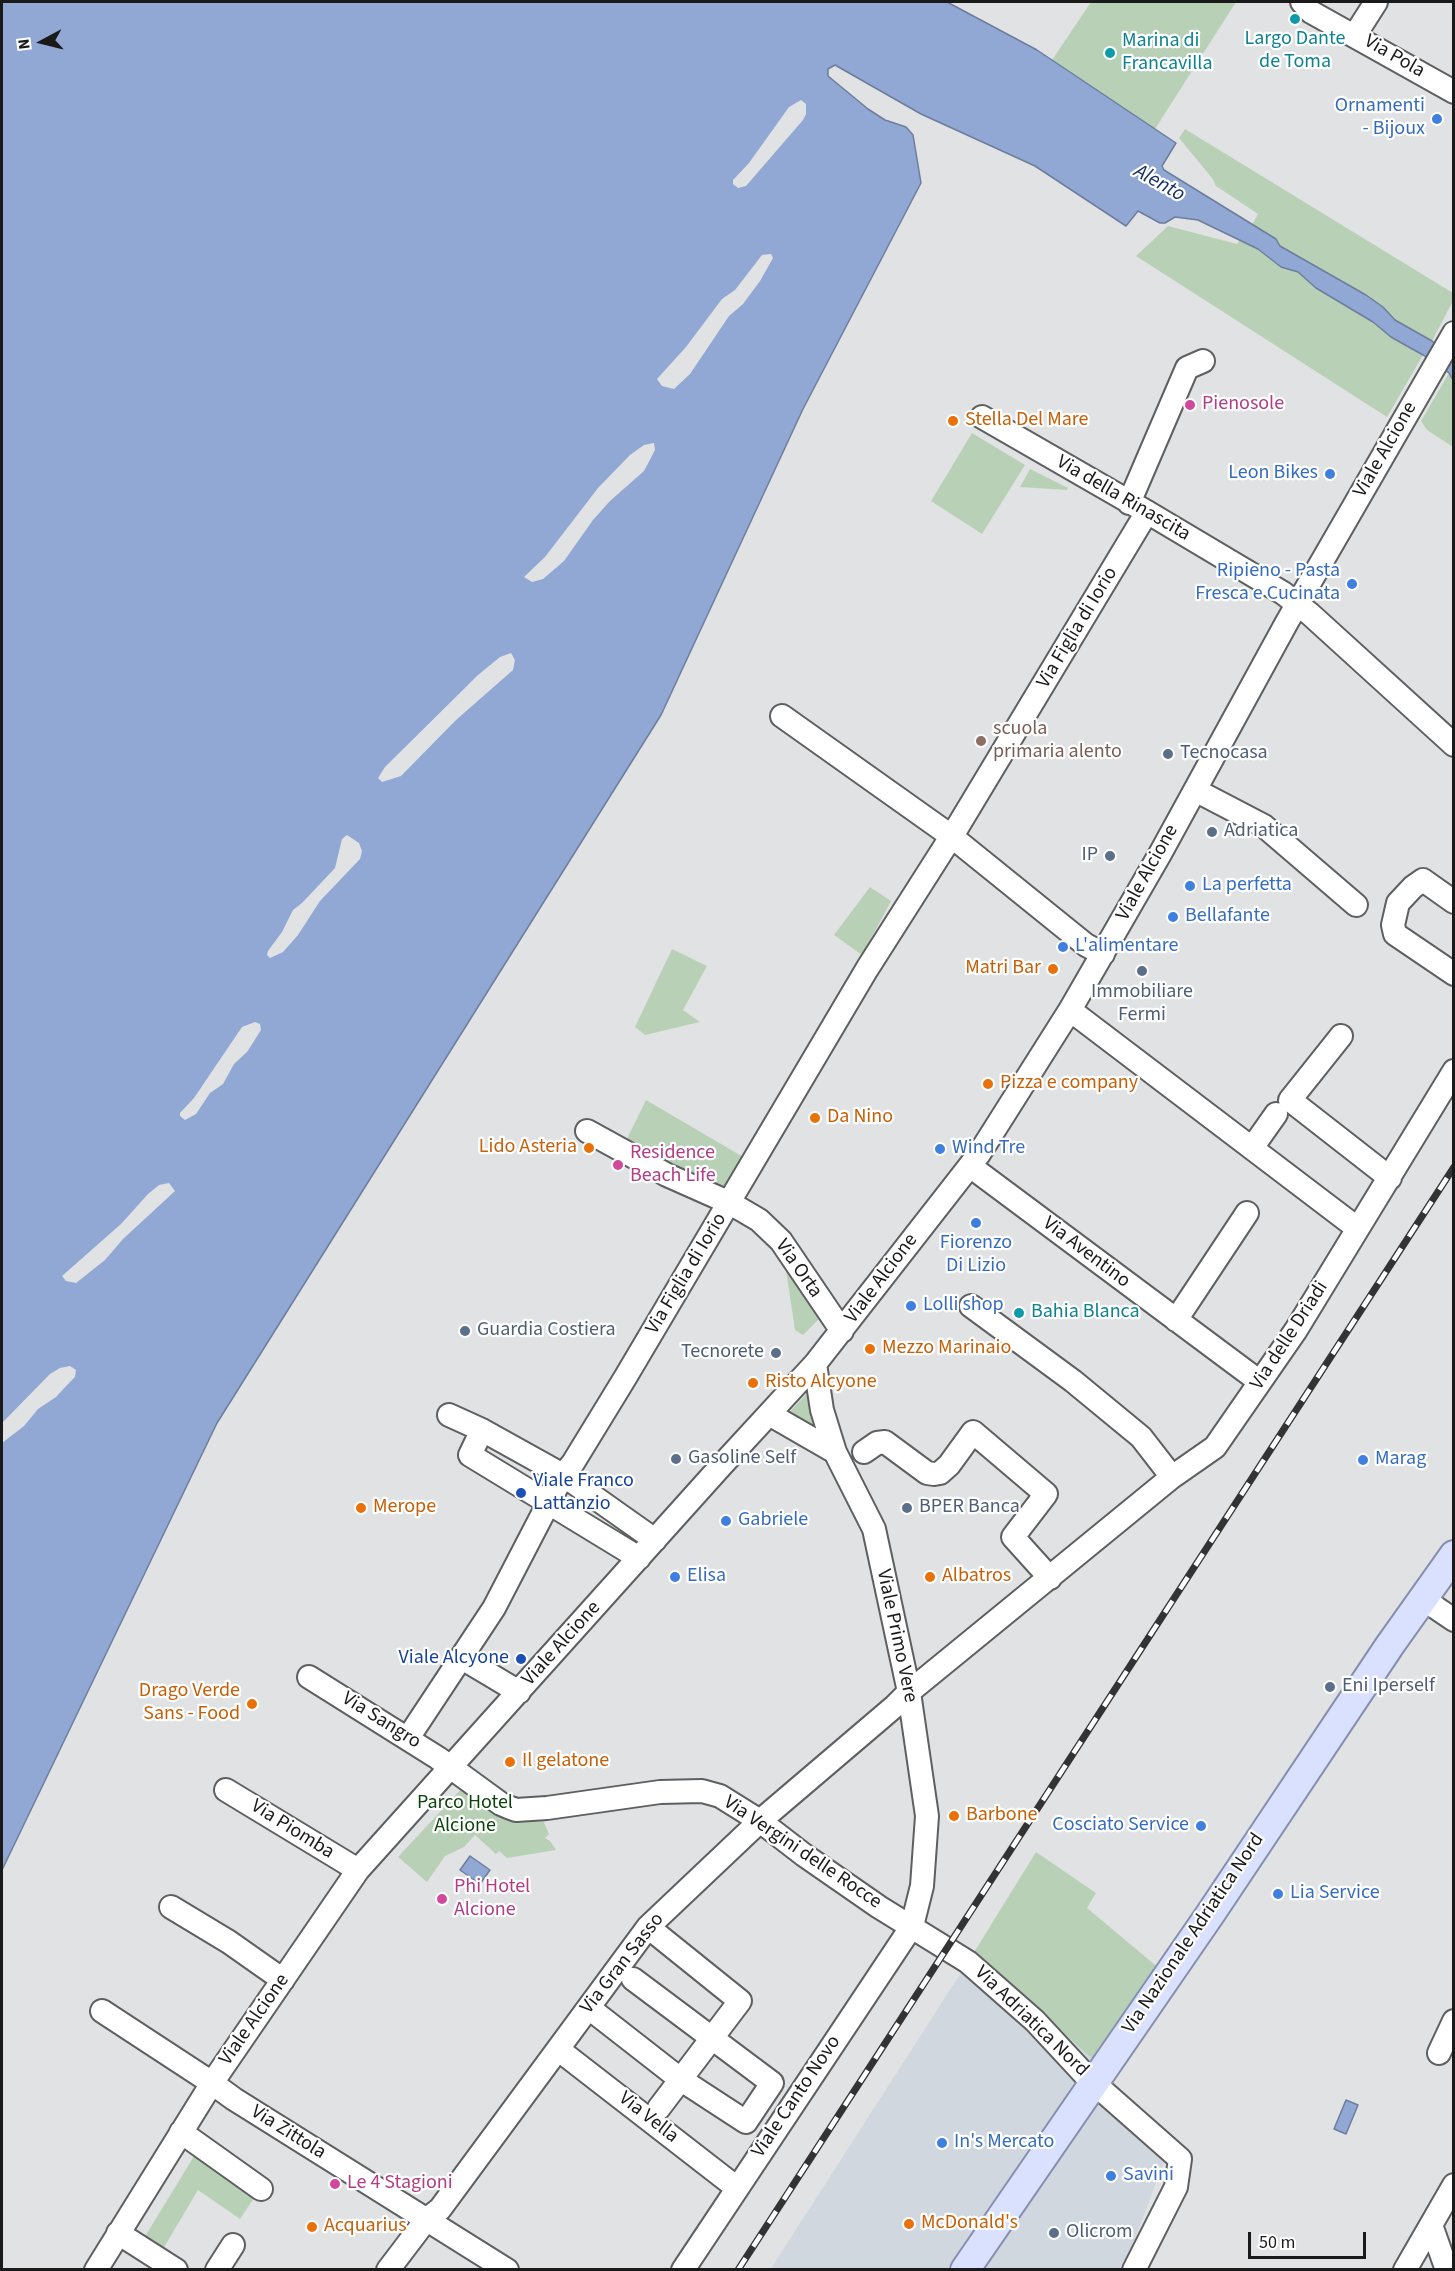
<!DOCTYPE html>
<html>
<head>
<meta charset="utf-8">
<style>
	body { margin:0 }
	#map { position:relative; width:1455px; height:2271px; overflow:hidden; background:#e1e2e3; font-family:"Source Sans 3",sans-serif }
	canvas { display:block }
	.frame { position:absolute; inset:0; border:3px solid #1a1a1b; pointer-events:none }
	.north { position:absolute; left:12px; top:12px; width:60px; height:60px; -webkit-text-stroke:4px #fff; paint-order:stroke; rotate:263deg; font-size:16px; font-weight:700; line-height:24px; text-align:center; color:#1a1a1b }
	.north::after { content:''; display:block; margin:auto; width:21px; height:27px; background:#1a1a1b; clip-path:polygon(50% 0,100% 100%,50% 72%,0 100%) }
	.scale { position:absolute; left:1248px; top:2232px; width:118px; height:27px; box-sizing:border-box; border:3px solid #1a1a1b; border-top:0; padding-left:8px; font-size:18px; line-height:21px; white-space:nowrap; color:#1a1a1b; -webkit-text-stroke:4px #fff; paint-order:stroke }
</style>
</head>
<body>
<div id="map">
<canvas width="1455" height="2271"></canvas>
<div class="frame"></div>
<div class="north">N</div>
<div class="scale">50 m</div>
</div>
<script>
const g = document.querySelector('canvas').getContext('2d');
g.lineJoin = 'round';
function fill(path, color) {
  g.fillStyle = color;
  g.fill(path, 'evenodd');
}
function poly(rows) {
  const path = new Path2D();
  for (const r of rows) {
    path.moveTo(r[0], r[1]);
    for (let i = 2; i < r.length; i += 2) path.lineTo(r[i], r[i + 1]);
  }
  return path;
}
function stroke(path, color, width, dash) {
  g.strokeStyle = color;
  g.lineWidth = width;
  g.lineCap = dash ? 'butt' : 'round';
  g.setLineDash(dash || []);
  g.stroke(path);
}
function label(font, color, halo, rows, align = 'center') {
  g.font = font + ' "Source Sans 3",sans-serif';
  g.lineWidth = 4.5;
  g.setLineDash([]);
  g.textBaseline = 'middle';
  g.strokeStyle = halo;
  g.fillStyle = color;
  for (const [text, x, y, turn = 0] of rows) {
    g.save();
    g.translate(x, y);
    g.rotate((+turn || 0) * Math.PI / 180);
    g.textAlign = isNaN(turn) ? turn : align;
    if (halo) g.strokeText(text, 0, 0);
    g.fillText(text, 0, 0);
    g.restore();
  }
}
fill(poly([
	[973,1954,1096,2062,954,2269,770,2270],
	[1097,2102,1165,2159,1130,2252,1119,2269,980,2270]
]), '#d1d7de');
fill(poly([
	[1091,2,1236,2,1155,129,1052,60],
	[1185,129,1453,293,1453,301,1432,341,1395,320,1383,307,1280,246,1276,239,1252,225,1258,214,1216,186,1212,178,1179,138],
	[1168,226,1237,244,1240,240,1258,249,1281,267,1298,272,1316,288,1373,322,1391,337,1423,355,1387,417,1136,256],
	[1449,373,1453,380,1453,447,1427,430,1421,421],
	[972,433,1025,465,982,534,931,501],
	[1030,469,1068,488,1067,490,1020,487],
	[870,887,891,901,862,955,834,935],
	[672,949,707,966,683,1010,700,1022,645,1035,635,1027],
	[646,1100,745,1158,721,1200,623,1147],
	[786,1270,821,1317,803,1335,795,1330],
	[814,1386,820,1432,783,1419],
	[463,1787,542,1818,549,1834,545,1838,550,1841,556,1850,507,1858,499,1851,496,1854,475,1835,464,1847,445,1856,427,1882,398,1857],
	[1036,1852,1096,1893,1087,1908,1160,1969,1096,2062,973,1954],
	[199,2148,256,2195,240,2219,198,2190,160,2254,141,2243]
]), '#b8d1b6');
const water = poly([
	[2,2,947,2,1037,50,1176,143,1162,166,1164,170,1276,239,1280,246,1366,295,1383,307,1395,320,1432,341,1453,359,1453,380,1449,373,1423,355,1391,337,1373,322,1316,288,1298,272,1281,267,1258,249,1198,220,1175,217,1165,223,1160,223,1138,211,1126,226,1035,166,921,114,835,65,828,69,828,76,868,109,885,120,906,127,913,135,921,183,803,409,661,715,217,1423,2,1870,2,2],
	[470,1856,490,1870,480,1884,460,1870,470,1856],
	[1346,2100,1358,2105,1346,2134,1334,2129,1346,2100]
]);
fill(water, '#91a8d4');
stroke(water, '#6d7d9c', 1.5);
fill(poly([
	[801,100,806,104,806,114,803,120,746,186,738,188,733,184,733,180,749,163,789,107],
	[771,254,773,258,760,281,743,304,729,316,690,374,674,389,662,386,657,379,686,347,722,299,735,290,762,255],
	[654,443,655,450,644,471,610,501,593,520,564,561,543,579,532,582,524,577,545,557,598,488,630,455,644,445],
	[511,653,515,660,513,670,456,720,401,776,382,782,378,778,385,767,478,675,500,657],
	[347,835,359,843,362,851,360,859,320,901,298,935,283,952,270,958,267,955,268,951,282,932,293,910,302,903,335,868,342,839],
	[255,1022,260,1024,261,1030,247,1052,234,1064,223,1084,210,1093,196,1114,185,1120,180,1116,180,1113,194,1098,242,1027],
	[169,1183,175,1191,123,1239,105,1260,76,1283,66,1281,62,1276,121,1224,148,1194,159,1185],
	[70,1366,76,1370,75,1377,69,1383,56,1397,38,1409,24,1426,2,1443,2,1423,50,1374,60,1368]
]), '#e1e2e3');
const minor = poly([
	[1302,2,1311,12,1454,92],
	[1355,35,1376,2],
	[982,417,1147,512,1283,593,1310,614,1454,745],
	[1129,503,1187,368,1203,361],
	[782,716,951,836,1086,945,1103,954],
	[1195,790,1264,826,1356,905],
	[1454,902,1423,880,1413,887,1398,903,1393,925,1395,934,1454,974],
	[1070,1010,1357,1228],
	[1341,1036,1290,1100,1390,1178],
	[587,1131,667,1175,730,1203,759,1220,781,1241,842,1331],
	[1252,1148,1276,1114],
	[970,1166,1260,1382],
	[971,1306,1073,1381,1141,1437,1172,1477],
	[1176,1320,1247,1213],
	[769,1414,835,1452],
	[449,1415,482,1430],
	[864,1452,877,1443,885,1442,927,1473,934,1474,940,1473,949,1465,973,1432,1046,1494,1013,1537,1050,1578],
	[639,1558,470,1455,482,1430,563,1475,655,1540],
	[1423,1599,1454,1620],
	[462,1658,519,1692],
	[309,1677,438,1758,501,1804,508,1807,516,1810,547,1808,660,1792,702,1791,720,1796,760,1821,804,1855,879,1907,968,1962,1035,2021,1087,2077,1180,2159,1176,2187,1134,2270],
	[408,1738,494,1608,563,1475,573,1463,625,1378,867,969,958,826,1147,512],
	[226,1790,358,1870],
	[171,1907,229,1942,283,1980],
	[648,1927,740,2001,659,2108],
	[589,2008,680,2079,746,2122,772,2083,633,1979],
	[102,2011,212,2083,234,2099,507,2270],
	[559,2050,737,2188],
	[1439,2053,1454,2021],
	[181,2132,261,2189],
	[1431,2225,1447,2270],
	[118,2233,176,2270],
	[96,2270,212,2083,358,1870,721,1466,815,1364,979,1154,1070,1010,1160,854,1287,622,1454,333],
	[217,2270,233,2245],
	[388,2270,426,2220,440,2209,648,1927,760,1821,895,1706,909,1692,1172,1477,1215,1447,1296,1330,1454,1071],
	[683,2270,912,1926,922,1886,927,1816,909,1692,874,1529,835,1452,822,1410,815,1364],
	[1405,2270,1454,2185]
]);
const major = poly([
	[965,2270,1211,1913,1390,1645,1454,1555]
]);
stroke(minor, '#5e5f60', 26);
stroke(major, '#868eaf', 32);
stroke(minor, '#fff', 22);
stroke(major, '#d9e1fe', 28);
const rail = poly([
	[738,2270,1454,1167]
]);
stroke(rail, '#333334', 7);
stroke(rail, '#fff', 4.5, [14]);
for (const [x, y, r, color] of [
	[1295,19,6,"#0f9aa8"],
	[1110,53,6,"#0f9aa8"],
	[1437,119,6,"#3f7fe0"],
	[1190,405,6,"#d1479c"],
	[953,421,6,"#e8710a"],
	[1330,474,6,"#3f7fe0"],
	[1352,584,6,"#3f7fe0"],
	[981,741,6,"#8d6e63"],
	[1168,754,6,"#5c6f8a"],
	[1212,832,6,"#5c6f8a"],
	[1110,856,6,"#5c6f8a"],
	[1190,886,6,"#3f7fe0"],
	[1173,917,6,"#3f7fe0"],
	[1063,947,6,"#3f7fe0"],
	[1053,969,6,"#e8710a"],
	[1142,971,6,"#5c6f8a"],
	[988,1084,6,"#e8710a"],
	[815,1118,6,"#e8710a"],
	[589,1148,6,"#e8710a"],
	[940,1149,6,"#3f7fe0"],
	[618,1165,6,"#d1479c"],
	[976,1223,6,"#3f7fe0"],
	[911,1306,6,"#3f7fe0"],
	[1019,1313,6,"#0f9aa8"],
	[465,1331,6,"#5c6f8a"],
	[870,1349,6,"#e8710a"],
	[776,1353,6,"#5c6f8a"],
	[753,1383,6,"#e8710a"],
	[676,1459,6,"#5c6f8a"],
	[1363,1460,6,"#3f7fe0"],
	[521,1493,6,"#1a4fb4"],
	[361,1508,6,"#e8710a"],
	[907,1508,6,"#5c6f8a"],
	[726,1521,6,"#3f7fe0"],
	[675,1577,6,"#3f7fe0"],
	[930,1577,6,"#e8710a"],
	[521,1659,6,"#1a4fb4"],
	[1330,1687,6,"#5c6f8a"],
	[252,1704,6,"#e8710a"],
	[510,1762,6,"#e8710a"],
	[954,1816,6,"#e8710a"],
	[1201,1826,6,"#3f7fe0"],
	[1278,1894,6,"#3f7fe0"],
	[442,1899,6,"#d1479c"],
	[942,2143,6,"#3f7fe0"],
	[1111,2176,6,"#3f7fe0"],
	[335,2184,6,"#d1479c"],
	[909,2224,6,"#e8710a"],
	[312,2227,6,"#e8710a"],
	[1054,2233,6,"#5c6f8a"]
]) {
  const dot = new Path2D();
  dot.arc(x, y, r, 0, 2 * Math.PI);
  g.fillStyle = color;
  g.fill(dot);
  stroke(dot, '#fff', 2);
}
label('20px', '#0d838f', '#fff', [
	["Largo Dante",1295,40,"center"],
	["de Toma",1295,63,"center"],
	["Marina di",1122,42],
	["Francavilla",1122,65],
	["Bahia Blanca",1031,1313]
], 'left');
label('20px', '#1a1a1b', '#fff', [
	["Via Pola",1394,57,30],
	["Viale Alcione",1386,450,-60],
	["Via della Rinascita",1123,499,30],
	["Via Figlia di Iorio",1078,628,-59],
	["Viale Alcione",1148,873,-61],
	["Via Aventino",1086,1253,37],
	["Via Orta",798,1269,55],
	["Via Figlia di Iorio",687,1274,-59],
	["Viale Alcione",882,1279,-53],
	["Via delle Driadi",1290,1336,-57],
	["Viale Primo Vere",896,1636,78],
	["Viale Alcione",562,1644,-48],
	["Via Sangro",381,1721,32],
	["Via Piomba",292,1830,32],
	["Via Vergini delle Rocce",802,1853,34],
	["Via Nazionale Adriatica Nord",1194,1934,-56],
	["Via Gran Sasso",623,1964,-52],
	["Viale Alcione",255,2020,-55],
	["Via Adriatica Nord",1031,2022,44],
	["Viale Canto Novo",797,2097,-56],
	["Via Vella",648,2118,38],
	["Via Zittola",288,2133,32]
]);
label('20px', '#366cbe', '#fff', [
	["Ornamenti",1425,107,"right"],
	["- Bijoux",1425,130,"right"],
	["Leon Bikes",1318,474,"right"],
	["Ripieno - Pasta",1340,572,"right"],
	["Fresca e Cucinata",1340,595,"right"],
	["La perfetta",1202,886],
	["Bellafante",1185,917],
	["L'alimentare",1075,947],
	["Wind Tre",952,1149],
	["Fiorenzo",976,1244,"center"],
	["Di Lizio",976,1267,"center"],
	["Lolli shop",923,1306],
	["Marag",1375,1460],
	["Gabriele",738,1521],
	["Elisa",687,1577],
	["Cosciato Service",1189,1826,"right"],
	["Lia Service",1290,1894],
	["In's Mercato",954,2143],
	["Savini",1123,2176]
], 'left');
label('20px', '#b23c85', '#fff', [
	["Pienosole",1202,405],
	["Residence",630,1154],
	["Beach Life",630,1177],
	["Phi Hotel",454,1888],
	["Alcione",454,1911],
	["Le 4 Stagioni",347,2184]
], 'left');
label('20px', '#c56008', '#fff', [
	["Stella Del Mare",965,421],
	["Matri Bar",1041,969,"right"],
	["Pizza e company",1000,1084],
	["Da Nino",827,1118],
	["Lido Asteria",577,1148,"right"],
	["Mezzo Marinaio",882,1349],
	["Risto Alcyone",765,1383],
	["Merope",373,1508],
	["Albatros",942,1577],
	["Drago Verde",240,1692,"right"],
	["Sans - Food",240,1715,"right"],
	["Il gelatone",522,1762],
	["Barbone",966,1816],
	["McDonald's",921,2224],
	["Acquarius",324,2227]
], 'left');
label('20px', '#785e54', '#fff', [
	["scuola",993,730],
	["primaria alento",993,753]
], 'left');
label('20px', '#4e5e75', '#fff', [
	["Tecnocasa",1180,754],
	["Adriatica",1224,832],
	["IP",1098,856,"right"],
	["Immobiliare",1142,993,"center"],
	["Fermi",1142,1016,"center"],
	["Guardia Costiera",477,1331],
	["Tecnorete",764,1353,"right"],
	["Gasoline Self",688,1459],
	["BPER Banca",919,1508],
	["Eni Iperself",1342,1687],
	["Olicrom",1066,2233]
], 'left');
label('20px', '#164399', '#fff', [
	["Viale Franco",533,1482],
	["Lattanzio",533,1505],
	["Viale Alcyone",509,1659,"right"]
], 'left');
label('20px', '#0d440e', '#fff', [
	["Parco Hotel",465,1804],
	["Alcione",465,1827]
]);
label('italic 21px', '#162f65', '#fff', [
	["Alento",1159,184,29]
]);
</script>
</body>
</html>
